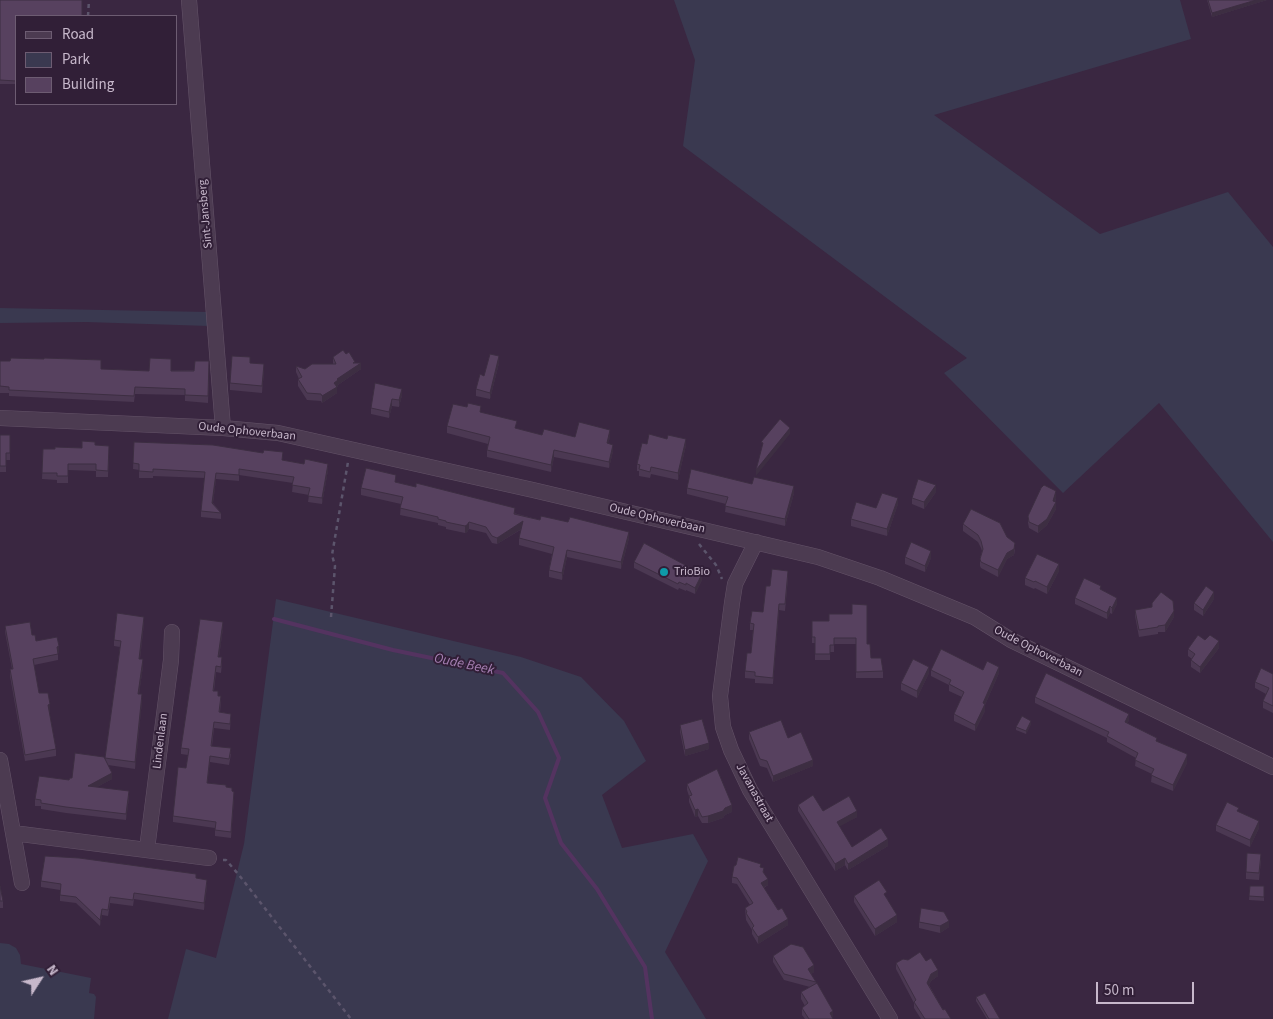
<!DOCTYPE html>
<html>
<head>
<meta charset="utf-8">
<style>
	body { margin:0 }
	#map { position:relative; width:1273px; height:1019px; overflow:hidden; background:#3a2741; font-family:"Source Sans 3",sans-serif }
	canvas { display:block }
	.legend { position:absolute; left:15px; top:15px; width:162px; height:90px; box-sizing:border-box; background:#311f37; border:1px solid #6d5c72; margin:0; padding:6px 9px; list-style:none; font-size:15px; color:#c7b8cb }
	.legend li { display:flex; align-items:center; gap:10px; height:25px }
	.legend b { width:25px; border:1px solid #6d5c72 }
	.north { position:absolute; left:15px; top:954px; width:50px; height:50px; -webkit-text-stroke:4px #311f37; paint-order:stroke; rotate:55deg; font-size:14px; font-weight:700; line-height:20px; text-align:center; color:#c7b8cb }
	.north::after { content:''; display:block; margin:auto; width:18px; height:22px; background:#c7b8cb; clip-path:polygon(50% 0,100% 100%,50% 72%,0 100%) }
	.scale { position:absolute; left:1096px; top:982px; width:98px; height:22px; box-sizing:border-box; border:2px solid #c7b8cb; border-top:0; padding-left:6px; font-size:15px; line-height:18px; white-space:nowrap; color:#c7b8cb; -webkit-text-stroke:4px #311f37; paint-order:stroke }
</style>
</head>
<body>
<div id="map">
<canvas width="1273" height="1019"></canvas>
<ul class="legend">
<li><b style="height:6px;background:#4c3b51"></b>Road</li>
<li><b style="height:14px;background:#3a3950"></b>Park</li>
<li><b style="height:14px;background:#57415f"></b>Building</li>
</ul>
<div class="north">N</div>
<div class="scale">50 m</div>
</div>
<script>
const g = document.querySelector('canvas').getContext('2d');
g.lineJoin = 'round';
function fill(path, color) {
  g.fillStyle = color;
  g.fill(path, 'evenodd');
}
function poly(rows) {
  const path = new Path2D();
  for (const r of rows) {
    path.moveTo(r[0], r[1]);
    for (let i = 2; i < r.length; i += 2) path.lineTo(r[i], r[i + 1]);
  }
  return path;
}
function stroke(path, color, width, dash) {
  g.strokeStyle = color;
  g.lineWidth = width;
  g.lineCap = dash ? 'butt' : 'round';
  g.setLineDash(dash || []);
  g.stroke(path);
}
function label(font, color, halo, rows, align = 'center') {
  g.font = font + ' "Source Sans 3",sans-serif';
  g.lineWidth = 4;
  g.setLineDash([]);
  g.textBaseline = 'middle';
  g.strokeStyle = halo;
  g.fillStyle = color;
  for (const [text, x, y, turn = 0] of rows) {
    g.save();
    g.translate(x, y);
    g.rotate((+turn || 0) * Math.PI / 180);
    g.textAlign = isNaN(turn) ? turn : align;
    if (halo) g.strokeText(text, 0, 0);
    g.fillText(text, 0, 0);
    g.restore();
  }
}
fill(poly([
	[674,0,1180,0,1191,39,934,115,1100,234,1228,192,1273,247,1273,542,1159,403,1063,493,944,373,967,358,683,146,695,60],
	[0,308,208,312,209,326,86,322,0,323],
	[276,599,521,657,581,677,624,721,646,761,602,795,622,848,693,834,708,861,665,952,706,1019,168,1019,186,949,216,958,244,844],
	[0,943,9,944,16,948,20,955,21,964,91,978,89,993,94,994,96,997,94,1019,0,1019]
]), '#3a3950');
stroke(poly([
	[274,619,393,650,503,673,538,712,559,758,545,798,561,843,597,889,645,967,652,1019]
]), '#543360', 4);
const minor = poly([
	[189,0,223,428],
	[0,418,223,428,278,433,533,490,818,557,880,578,974,617,1011,640,1273,767],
	[756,542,735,584,732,603,720,696,723,727,731,750,750,790,890,1019],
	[0,760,22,883],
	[13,833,209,858],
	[147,849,171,660,172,632]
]);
stroke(minor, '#645368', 16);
stroke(poly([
	[88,16,89,0],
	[699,544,716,565,722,579],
	[331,617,335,566,332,555,348,462],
	[223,860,226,860,239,875,351,1019]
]), '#5c556c', 2.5, [4, 4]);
stroke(minor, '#4c3b51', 15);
fill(poly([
	[0,0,16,16,16,84,0,84],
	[1207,0,1267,0,1212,17],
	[346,354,361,369,338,385,338,386,337,387,337,393,322,403,321,401,307,400,298,386,298,379,299,379,296,372,296,366,305,369,333,364,333,357],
	[0,361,101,369,149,371,209,370,208,403,185,401,185,395,135,394,134,402,9,396,9,393,0,393],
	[499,363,490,399,476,396,476,389,484,376],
	[264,371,262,393,230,390,230,383],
	[402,395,399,407,392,406,389,418,371,414,371,408],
	[481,412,517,429,542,435,575,437,610,437,608,443,613,451,609,468,554,457,551,472,487,457,487,450,488,444,447,433,447,426],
	[0,435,10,435,10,460,6,460,6,472,0,472],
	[134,442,283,460,328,470,322,504,308,502,309,495,292,492,293,483,239,475,239,481,216,479,213,503,221,513,221,519,201,517,201,511,205,478,153,476,153,478,139,478,139,470,133,469],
	[647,444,686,445,678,480,651,474,650,478,639,476,639,471,637,471,637,464],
	[95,445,109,446,108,477,96,477,96,471,68,470,68,483,57,483,57,480,42,479,43,449,55,449,82,448],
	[396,482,540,520,629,538,621,569,567,557,562,580,549,577,549,570,552,554,519,545,519,538,522,529,497,544,492,543,486,533,469,529,467,532,465,533,446,529,446,527,438,525,438,523,400,515,401,504,361,495,361,488],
	[752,484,794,493,785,526,725,512,726,504,687,494,687,488],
	[936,492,924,509,912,504,912,498],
	[1056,498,1055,502,1056,509,1047,525,1038,533,1029,528,1028,523,1028,516],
	[898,504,887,536,851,526,851,519,876,508],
	[963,524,1007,537,1015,550,1014,555,1007,559,998,577,981,568,980,566,980,559,982,551,981,548,978,542,963,531],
	[905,557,931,558,925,572,905,564],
	[634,562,702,580,695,594,686,590,686,591,679,588,678,590,634,568],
	[1059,571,1047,594,1035,588,1034,589,1025,585,1025,578],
	[788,577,785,611,779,610,773,684,755,683,755,679,745,678,745,671,751,653,753,630,750,630,750,623,763,612,770,586],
	[1101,590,1117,604,1112,614,1110,613,1107,619,1075,604,1075,598],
	[1214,599,1203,616,1194,610,1194,603],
	[1152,603,1174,617,1165,632,1158,632,1158,634,1139,637,1135,616,1135,610,1152,608],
	[852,614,867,644,871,658,883,671,883,678,856,678,856,644,834,644,834,652,830,652,830,660,815,660,815,643,812,643,812,621,829,621],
	[144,623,140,659,143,666,139,694,142,701,135,769,108,765,112,779,97,787,129,797,126,820,66,813,41,809,41,806,35,806,35,799,105,759,120,647,114,646,114,640],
	[5,626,59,653,58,653,58,660,34,665,39,693,50,711,49,711,56,749,56,756,25,761,10,676,10,669,12,669,5,632],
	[223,628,219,657,222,663,221,673,216,672,214,691,218,696,221,702,220,712,231,714,230,730,214,728,212,746,231,754,229,765,210,762,207,783,226,787,232,791,234,798,231,838,215,836,215,828,173,822,173,816,186,768,188,755,181,754,181,748],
	[1205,640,1219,648,1200,673,1191,667,1191,660,1192,659,1188,656,1188,649],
	[931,670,983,670,999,673,985,705,985,711,975,731,954,721,954,714,962,697,949,691,949,685,931,676],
	[929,673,917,698,901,690,901,683],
	[1273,674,1273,713,1263,708,1263,701,1266,694,1255,688,1255,682],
	[1035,697,1129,720,1127,724,1157,742,1187,763,1173,791,1151,782,1152,774,1135,766,1136,758,1107,742,1107,738,1035,703],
	[1031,724,1026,734,1016,730,1016,727],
	[680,725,709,749,685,756,680,732],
	[749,732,788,738,813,766,773,782,767,768,760,766,749,739],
	[687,784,732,812,725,815,723,818,708,823,702,823,698,816,695,817,689,802,689,796,687,790],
	[798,805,823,811,857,817,839,826,852,847,888,846,848,870,845,865,835,871,798,811],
	[1239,812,1259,828,1250,847,1216,831,1216,825],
	[1261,860,1259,880,1246,879,1246,872],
	[761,867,764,873,768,885,764,888,788,925,758,944,752,934,752,930,746,920,745,908,750,905,737,884,732,883,732,877],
	[196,878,207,886,204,910,134,899,133,906,110,903,108,916,102,915,100,926,76,903,60,901,60,890,41,887,41,881],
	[0,886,3,901,3,908,0,908],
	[1250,886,1264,886,1264,901,1249,900],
	[854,896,887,898,897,922,875,936,854,902],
	[919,922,949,927,940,933,919,928],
	[773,956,814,972,811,974,816,982,833,1019,805,1019,802,1015,802,1008,805,1006,801,999,801,992,810,987,784,980,773,962],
	[908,960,926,961,938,976,931,981,929,985,943,1010,951,1019,921,1019,914,1008,914,1003,896,969,896,963],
	[976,997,1000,1019,987,1019,976,1001]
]), '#4b3852');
fill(poly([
	[1256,0,1267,0,1212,17,1212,13],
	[499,356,499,363,490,399,490,393],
	[355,362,355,367,361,363,361,369,338,385,338,386,337,387,337,393,322,403,322,396,337,379],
	[264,364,264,371,262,393,262,386],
	[402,389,402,395,399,407,399,400],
	[392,399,392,406,389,418,389,412],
	[790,428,790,434,756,476,756,470],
	[610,430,610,437,607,449,607,443],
	[686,439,686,445,678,480,678,473],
	[613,445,613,451,609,468,609,462],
	[554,450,554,457,551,472,551,465],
	[328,464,328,470,322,504,322,498],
	[216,473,216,479,212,509,212,503],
	[936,485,936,492,924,509,924,502],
	[794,486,794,493,785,526,785,519],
	[1056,491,1056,498,1053,507,1053,501],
	[898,498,898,504,887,536,887,529],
	[1056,502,1056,509,1047,525,1038,533,1038,526],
	[523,521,523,528,497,544,497,538],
	[469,522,469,529,467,532,465,533,465,526],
	[629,532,629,538,621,569,621,562],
	[1015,543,1014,555,1007,559,998,577,998,570,1007,553],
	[567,550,567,557,562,580,562,573],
	[931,551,931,558,925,572,925,566],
	[1059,564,1059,571,1047,594,1047,587],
	[702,574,702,580,695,594,695,588],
	[1214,592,1214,599,1203,616,1203,610],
	[1117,598,1117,604,1112,614,1112,608],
	[779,604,779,610,773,684,773,678],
	[1110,606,1110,613,1107,619,1107,613],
	[1174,611,1174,617,1165,632,1165,625],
	[144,617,144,623,139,665,139,659],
	[223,622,223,628,218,663,218,657],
	[1219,641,1219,648,1200,673,1200,667],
	[59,646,59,653,57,653,57,647],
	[143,659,143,666,138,700,138,694],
	[929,667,929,673,917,698,917,691],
	[999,667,999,673,985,705,985,711,975,731,975,725,983,703],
	[142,694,142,701,135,769,135,762],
	[50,704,50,711,48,711,48,705],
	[1129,714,1129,720,1125,729,1125,722],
	[1031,721,1031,724,1026,734,1026,731],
	[709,743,709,749,685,756,685,750],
	[210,756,210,762,207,789,207,783],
	[1187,756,1187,763,1173,791,1173,785],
	[813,760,813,766,773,782,773,776],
	[112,773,112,779,88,792,88,786],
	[129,791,129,797,126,820,126,814],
	[234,792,234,798,231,838,231,832],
	[732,805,732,812,725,815,723,818,708,823,708,816],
	[698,809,698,816,695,817,695,810],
	[857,811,857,817,837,828,837,822],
	[1259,821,1259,828,1250,847,1250,840],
	[888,839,888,846,848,870,848,864],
	[845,858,845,865,835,871,835,864],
	[768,879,768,885,761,889,761,883],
	[207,880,207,886,204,910,204,903],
	[102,909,102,915,100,926,100,920],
	[897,915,897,922,875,936,875,929],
	[788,919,788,925,758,944,758,937],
	[949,921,949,927,940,933,940,926],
	[814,965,814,972,808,976,808,969],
	[938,970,938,976,931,981,927,989,927,983,931,974],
	[833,1011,833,1017,830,1019,830,1013]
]), '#3d2e42');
const building = poly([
	[0,0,82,0,82,16,16,16,16,81,0,80,0,0],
	[1208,0,1256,0,1212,13,1208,0],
	[343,350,346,354,349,352,355,362,353,363,361,363,337,379,338,380,334,383,337,387,322,396,321,394,307,393,298,379,302,377,296,366,305,369,312,364,336,364,333,357,343,350],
	[490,354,499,356,490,393,476,389,480,374,484,376,490,354],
	[232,356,250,357,250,363,264,364,262,386,230,383,232,356],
	[11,358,44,359,44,358,101,360,101,369,149,371,150,358,171,359,171,371,194,371,195,361,209,361,208,396,185,395,185,389,135,387,134,396,9,390,9,387,0,386,0,361,10,361,11,358],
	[375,383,402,389,399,400,392,399,389,412,371,408,375,383],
	[468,403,481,406,480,412,517,421,515,428,542,435,544,429,575,437,579,422,610,430,607,443,613,445,609,462,554,450,551,465,487,450,490,437,447,426,453,404,467,407,468,403],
	[780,419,790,428,756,470,763,443,761,442,780,419],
	[649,434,667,439,668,435,686,439,678,473,651,467,650,472,639,469,640,465,637,464,642,443,647,444,649,434],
	[0,435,10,435,10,453,6,453,6,466,0,466,0,435],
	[82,441,95,442,95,445,109,446,108,471,96,470,96,464,68,464,68,476,57,476,57,473,42,473,43,449,55,449,55,447,82,448,82,441],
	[134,442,213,445,263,453,264,450,283,452,282,460,304,464,305,459,328,464,322,498,308,496,310,488,292,485,294,477,239,469,239,475,216,473,212,503,221,513,201,511,205,472,153,469,153,472,139,471,139,464,133,463,134,442],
	[366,468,396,475,395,482,416,487,416,483,515,508,514,514,540,520,541,516,568,522,570,517,629,532,621,562,567,550,562,573,549,570,554,547,519,538,523,521,497,538,492,536,486,527,469,522,467,525,465,526,446,522,446,521,438,519,438,517,400,508,403,497,361,488,366,468],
	[691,469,752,484,754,477,794,486,785,519,725,506,728,497,687,488,691,469],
	[918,479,936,485,924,502,912,498,918,479],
	[1044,485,1056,491,1053,501,1056,502,1047,519,1038,526,1029,522,1028,516,1041,488,1044,485],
	[882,493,898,498,887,529,851,519,856,502,876,508,882,493],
	[971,509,1000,523,1007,537,1015,543,1014,549,1007,553,998,570,981,562,980,559,983,549,981,541,978,535,963,524,971,509],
	[911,542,931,551,925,566,905,557,911,542],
	[644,543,702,574,695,588,686,583,686,585,679,582,678,584,634,562,644,543],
	[1037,554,1059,564,1047,587,1035,581,1034,582,1025,578,1037,554],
	[772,569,788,571,785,604,779,604,773,678,755,676,755,672,745,671,747,653,751,653,754,624,750,623,752,611,763,612,766,586,770,586,772,569],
	[1084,578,1101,586,1100,589,1117,598,1112,608,1110,606,1107,613,1075,598,1084,578],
	[1206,586,1214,592,1203,610,1194,603,1206,586],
	[1161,592,1173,601,1174,611,1165,625,1158,626,1158,627,1139,630,1135,610,1152,607,1152,603,1161,592],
	[852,604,867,605,867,644,870,644,871,658,881,658,883,671,856,672,856,638,834,638,834,645,830,645,830,654,815,654,815,637,812,637,812,621,829,621,829,614,852,614,852,604],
	[117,613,144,617,139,659,143,659,138,694,142,694,135,762,105,758,121,641,114,640,117,613],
	[200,619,223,622,218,657,222,657,221,667,216,666,213,691,218,691,218,696,221,696,219,712,231,714,230,724,214,722,211,746,231,748,229,759,210,756,207,783,226,785,226,787,232,788,232,791,234,792,231,832,215,830,216,822,173,816,178,767,186,768,189,749,181,748,200,619],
	[30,622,32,635,35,635,36,641,57,637,59,646,57,647,58,654,33,659,39,693,48,693,50,704,48,705,56,749,25,755,10,669,13,669,5,626,30,622],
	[1198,635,1205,640,1210,635,1219,641,1200,667,1191,660,1195,654,1188,649,1198,635],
	[941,649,983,670,987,661,999,667,983,703,985,704,975,725,954,714,964,692,949,684,951,680,931,670,941,649],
	[913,659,929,667,917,691,901,683,913,659],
	[1261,668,1273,674,1273,706,1263,701,1269,688,1255,682,1261,668],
	[1046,673,1129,714,1125,722,1157,738,1156,741,1187,754,1187,756,1173,785,1151,775,1154,769,1135,760,1138,753,1107,736,1109,732,1035,697,1046,673],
	[1022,716,1031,721,1026,731,1016,727,1022,716],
	[702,719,709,743,685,750,680,725,702,719],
	[781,720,788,738,801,732,813,760,773,776,767,761,760,759,749,732,781,720],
	[75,753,104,757,112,773,88,786,129,791,126,814,66,807,41,803,41,800,35,799,39,776,69,780,70,778,72,778,75,753],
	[717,769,732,805,725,808,723,811,708,816,702,817,698,809,695,810,689,796,692,795,687,784,717,769],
	[813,795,823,811,849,796,857,811,837,822,852,847,881,828,888,839,848,864,845,858,835,864,798,805,813,795],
	[1227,802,1239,808,1237,811,1259,821,1250,840,1216,825,1227,802],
	[1247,853,1261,854,1259,873,1246,872,1247,853],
	[45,856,79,858,196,874,196,878,207,880,204,903,134,893,133,900,110,897,108,910,102,909,100,920,76,897,60,895,61,884,41,881,45,856],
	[738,857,761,864,760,867,764,868,763,872,768,879,761,883,778,910,782,908,788,919,758,937,752,928,754,926,746,913,747,912,745,908,753,903,737,878,732,877,734,866,736,865,738,857],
	[879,880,887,892,884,894,897,915,875,929,854,896,879,880],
	[0,886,3,901,0,901,0,886],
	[1250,886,1264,886,1264,897,1249,896,1250,886],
	[921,908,944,912,949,921,940,926,919,922,921,908],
	[791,944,803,947,814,965,808,969,816,982,784,974,773,956,791,944],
	[920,952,926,961,931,958,938,970,931,974,927,983,943,1010,945,1009,951,1019,925,1019,914,1002,916,1000,896,963,903,959,908,960,920,952],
	[817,983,833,1011,830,1013,833,1019,809,1019,802,1008,808,1003,801,992,817,983],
	[985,993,1000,1019,989,1019,976,997,985,993]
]);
fill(building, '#57415f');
stroke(building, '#3d2e42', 1);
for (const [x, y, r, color] of [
	[664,572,5,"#0f9aa8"]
]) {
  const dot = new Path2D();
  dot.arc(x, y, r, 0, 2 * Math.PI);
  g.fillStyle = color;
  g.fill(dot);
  stroke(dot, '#311f37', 2);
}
label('12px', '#c7b8cb', '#311f37', [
	["Sint-Jansberg",206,214,-95],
	["Oude Ophoverbaan",247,432,6],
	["Oude Ophoverbaan",657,519,13],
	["Oude Ophoverbaan",1038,652,27],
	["Lindenlaan",161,741,-83],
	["Javanastraat",754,793,61]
]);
label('12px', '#c7b8cb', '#311f37', [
	["TrioBio",674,572]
], 'left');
label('italic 14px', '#a57fb2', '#311f37', [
	["Oude Beek",464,665,12]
]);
</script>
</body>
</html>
